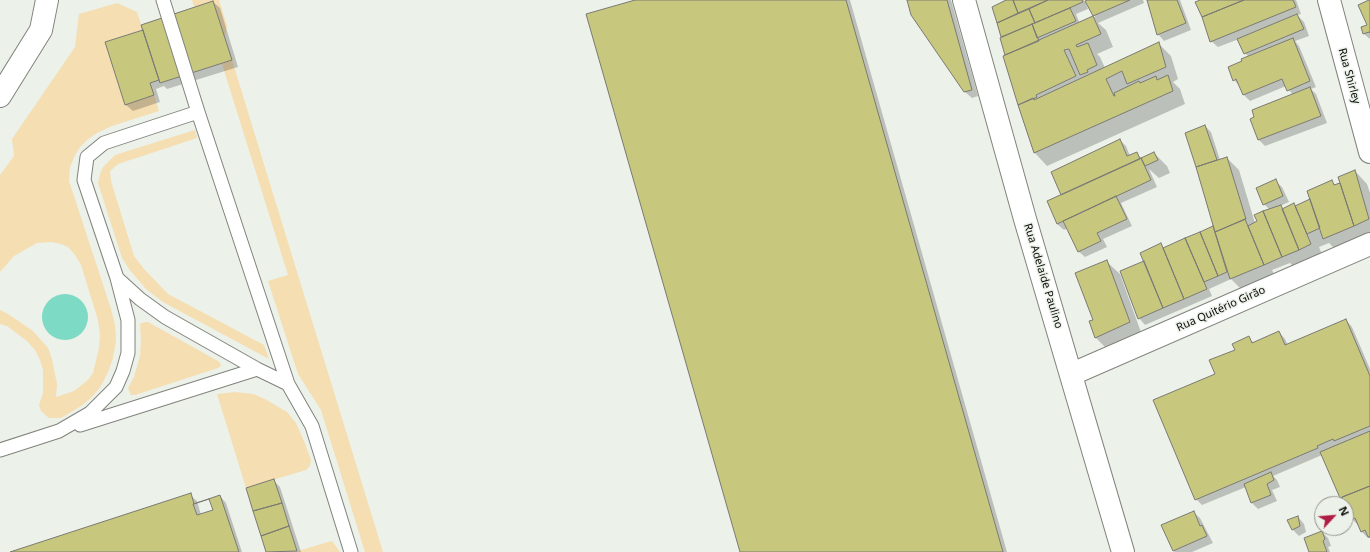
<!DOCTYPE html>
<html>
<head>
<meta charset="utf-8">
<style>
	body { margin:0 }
	#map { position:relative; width:1370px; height:552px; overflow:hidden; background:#ecf1e9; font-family:"Noto Sans",sans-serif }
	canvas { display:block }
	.north { position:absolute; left:1314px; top:496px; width:40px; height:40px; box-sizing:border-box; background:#ecf1e9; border:1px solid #92958f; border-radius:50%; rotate:64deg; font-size:11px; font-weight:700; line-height:16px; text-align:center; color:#0a0c09 }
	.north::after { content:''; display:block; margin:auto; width:14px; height:18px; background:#b01d44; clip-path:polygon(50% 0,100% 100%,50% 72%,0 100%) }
</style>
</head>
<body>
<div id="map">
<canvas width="1370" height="552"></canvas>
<div class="north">N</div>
</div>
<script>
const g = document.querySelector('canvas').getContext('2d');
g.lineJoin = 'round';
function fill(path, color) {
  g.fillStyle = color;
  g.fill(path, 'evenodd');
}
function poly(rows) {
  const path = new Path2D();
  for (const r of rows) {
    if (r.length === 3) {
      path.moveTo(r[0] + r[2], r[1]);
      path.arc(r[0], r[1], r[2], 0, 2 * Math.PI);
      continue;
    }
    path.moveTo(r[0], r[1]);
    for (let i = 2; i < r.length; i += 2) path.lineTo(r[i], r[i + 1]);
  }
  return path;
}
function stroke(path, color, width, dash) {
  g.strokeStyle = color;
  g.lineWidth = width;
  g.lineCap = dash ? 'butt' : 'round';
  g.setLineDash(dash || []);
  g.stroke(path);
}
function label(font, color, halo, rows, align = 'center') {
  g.font = font + ' "Noto Sans",sans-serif';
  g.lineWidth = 3;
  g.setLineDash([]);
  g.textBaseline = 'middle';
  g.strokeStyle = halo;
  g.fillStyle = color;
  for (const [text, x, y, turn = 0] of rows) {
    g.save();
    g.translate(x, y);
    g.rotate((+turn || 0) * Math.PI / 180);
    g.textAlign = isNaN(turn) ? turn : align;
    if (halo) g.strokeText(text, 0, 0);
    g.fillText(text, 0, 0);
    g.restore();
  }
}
fill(poly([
	[192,0,219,0,227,26,225,38,213,1,194,7],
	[117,3,137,12,143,30,105,42,125,105,154,95,159,111,112,126,97,133,88,139,80,147,75,155,70,167,69,181,111,309,115,325,116,340,113,358,108,372,101,386,92,397,81,406,61,418,49,418,41,411,39,405,43,393,43,370,40,360,35,350,27,341,7,326,0,324,0,310,8,314,33,331,48,348,52,359,57,384,56,397,74,391,88,380,93,373,99,348,100,335,98,320,81,265,75,255,68,247,61,244,52,242,37,243,14,256,0,272,0,175,14,156,12,139,75,47,79,14],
	[232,60,383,552,365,552,321,410,298,374,268,281,288,275,222,64],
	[195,130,197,138,118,164,110,171,111,181,134,256,144,269,168,294,264,345,269,359,163,302,146,289,129,269,122,258,98,183,100,174,103,167,115,155],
	[145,322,148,322,218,361,220,363,221,366,218,368,135,395,131,395,128,388,134,377,140,356,141,340,140,324],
	[235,392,253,394,265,399,287,412,296,423,304,441,311,460,310,466,306,470,246,488,217,394],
	[332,541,340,552,295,552,328,542]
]), '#f5deb1');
fill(poly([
	[65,317,23]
]), '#7cdac5');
fill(poly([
	[639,0,850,0,1007,552,741,552],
	[908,0,951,0,978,96,972,98,965,92],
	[1008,0,1084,0,1085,2,1090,0,1143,0,1144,3,1098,23,1106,30,1113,47,1097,54,1100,57,1105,68,1159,44,1171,56,1178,79,1173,82,1180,89,1185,104,1047,166,1035,153,1005,57,1006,56,1001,39,1003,38,993,7],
	[1088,3,1095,17,1080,24,1076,14,1088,9,1086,4],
	[1147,0,1180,0,1191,30,1164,41,1158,34],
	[1203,0,1296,0,1301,14,1297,15,1304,22,1309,36,1295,41,1299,46,1316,87,1311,89,1316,94,1327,123,1265,146,1259,140,1251,119,1293,95,1286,86,1250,101,1244,95,1240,86,1234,80,1243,62,1249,57,1245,53,1239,39,1218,47,1211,41],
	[1370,0,1370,39,1364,34,1363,27,1368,25],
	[213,2,220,8,238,67,167,89,164,86,156,89,160,102,133,111,126,105,106,43,144,30],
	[1205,126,1211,132,1220,160,1227,158,1239,170,1255,223,1270,210,1264,204,1275,181,1282,187,1289,202,1280,206,1283,209,1296,206,1311,200,1332,182,1335,186,1341,183,1355,171,1367,184,1370,193,1370,237,1337,251,1329,243,1319,247,1323,257,1296,269,1290,263,1272,270,1276,278,1243,291,1231,279,1209,289,1212,296,1145,325,1139,318,1145,262,1160,244,1165,249,1213,227,1215,229,1186,134],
	[1120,140,1126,146,1130,156,1136,153,1142,159,1154,153,1167,166,1170,173,1159,178,1149,169,1157,187,1121,203,1132,226,1103,239,1107,247,1085,257,1078,251,1068,228,1064,230,1057,224,1063,195],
	[1107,262,1120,274,1142,335,1108,350,1095,337,1095,320],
	[1346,320,1352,327,1370,369,1370,538,1368,538,1362,532,1359,525,1358,525,1352,519,1346,504,1340,498,1322,455,1273,476,1277,480,1280,487,1272,490,1277,501,1258,509,1252,503,1246,487,1202,505,1196,499,1216,374,1236,350,1249,338,1254,343,1279,332,1285,339,1288,345],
	[274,481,280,487,301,552,267,552,247,489],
	[190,495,197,501,201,515,214,511,220,496,226,503,242,552,13,552],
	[1193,512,1200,518,1213,543,1192,552,1175,552,1174,551],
	[1298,517,1304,524,1306,532,1299,536,1292,529],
	[1322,532,1328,538,1331,546,1328,547,1330,552,1310,552]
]), '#0003');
const building = poly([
	[635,0,846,0,1003,552,740,552,586,14,635,0],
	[907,0,947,0,972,90,964,92,911,15,907,0],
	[1006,0,1013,0,1018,13,997,23,992,7,1006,0],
	[1013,0,1048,0,1018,13,1013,0],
	[1048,0,1082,0,1083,2,1035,23,1029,9,1048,0],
	[1087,0,1130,0,1093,16,1085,1,1087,0],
	[1147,0,1177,0,1186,23,1157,35,1147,0],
	[1200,0,1244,0,1202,17,1195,2,1200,0],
	[1244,0,1293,0,1296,7,1210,42,1202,17,1244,0],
	[1369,0,1370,0,1370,33,1369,32,1363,34,1361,27,1367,25,1358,5,1369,0],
	[213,1,232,60,160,83,141,25,213,1],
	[1070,8,1076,21,1037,38,1032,24,1070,8],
	[1029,9,1035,23,1001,37,997,23,1029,9],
	[1297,14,1304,29,1244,54,1237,39,1297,14],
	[1093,16,1101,34,1076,45,1077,47,1088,43,1097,65,1087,70,1088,72,1080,75,1069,49,1064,50,1076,76,1036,95,1037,97,1018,105,1003,56,1093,16],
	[1032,24,1039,41,1005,55,1000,38,1032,24],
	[143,30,159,80,150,83,154,95,125,105,105,42,143,30],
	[1293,38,1310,81,1287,91,1282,79,1243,95,1236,79,1233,81,1228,67,1242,61,1241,59,1293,38],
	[1159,42,1166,67,1127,84,1122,71,1106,79,1114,96,1115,96,1114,93,1139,81,1140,83,1156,76,1157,80,1168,75,1173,91,1034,153,1018,105,1033,98,1034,100,1159,42],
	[1310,87,1321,116,1258,140,1250,119,1254,117,1252,110,1310,87],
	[1205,125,1217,160,1196,167,1185,133,1205,125],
	[1120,139,1127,156,1137,152,1140,159,1061,195,1051,172,1120,139],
	[1154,152,1158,160,1145,166,1141,158,1154,152],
	[1227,157,1246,219,1215,232,1196,167,1227,157],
	[1141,158,1151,180,1057,224,1047,201,1141,158],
	[1355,170,1369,219,1354,226,1338,177,1355,170],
	[1276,179,1283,196,1263,205,1256,188,1276,179],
	[1332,180,1334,185,1340,183,1354,226,1323,239,1307,191,1332,180],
	[1116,196,1127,219,1097,233,1101,241,1078,252,1063,221,1116,196],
	[1310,199,1320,228,1307,234,1295,206,1310,199],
	[1294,203,1311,244,1299,250,1282,209,1294,203],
	[1281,205,1299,250,1282,257,1263,211,1281,205],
	[1263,211,1282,257,1264,265,1248,226,1257,221,1254,215,1263,211],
	[1245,219,1264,265,1230,279,1215,232,1245,219],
	[1213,226,1227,272,1218,276,1200,232,1213,226],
	[1200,232,1218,276,1204,282,1185,238,1200,232],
	[1185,238,1207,289,1184,299,1163,248,1185,238],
	[1161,243,1184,299,1163,308,1140,253,1161,243],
	[1107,260,1130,322,1095,338,1089,321,1093,320,1075,273,1107,260],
	[1144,261,1163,308,1138,319,1120,271,1144,261],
	[1346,319,1370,376,1370,426,1334,441,1333,439,1317,446,1318,448,1195,500,1153,400,1215,374,1209,360,1235,350,1232,344,1249,336,1252,343,1279,331,1285,345,1346,319],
	[1370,431,1370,486,1340,498,1320,452,1370,431],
	[1271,472,1274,480,1267,484,1271,495,1251,503,1244,484,1271,472],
	[274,479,282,503,253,511,246,488,274,479],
	[1370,486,1370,537,1368,537,1365,530,1361,532,1355,518,1351,520,1346,508,1346,504,1344,504,1342,497,1370,486],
	[191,493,194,504,220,495,239,552,10,552,191,493],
	[209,499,213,510,197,515,193,504,209,499],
	[282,503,289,526,261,536,253,511,282,503],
	[1194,511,1200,526,1202,525,1207,536,1173,551,1161,525,1194,511],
	[1298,516,1300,526,1292,530,1287,520,1298,516],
	[289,526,297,551,266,552,261,536,289,526],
	[1322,531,1325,539,1323,541,1327,552,1309,552,1304,538,1322,531]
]);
fill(building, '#c8c77e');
stroke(building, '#7a7a73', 1);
const service = poly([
	[163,0,198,112,288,384,312,426,351,552],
	[198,112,104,143,87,157,84,180,117,278,140,299,165,317,257,369,288,384],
	[80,425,257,369],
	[0,450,59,431,90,413,116,387,123,371,128,353,128,320,117,278]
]);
const minor = poly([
	[964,0,1025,219,1123,552],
	[1329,0,1370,152],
	[0,96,41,30,47,0],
	[1072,374,1370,244]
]);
stroke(service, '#80847d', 15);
stroke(minor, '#80847d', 24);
stroke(service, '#fff', 13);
stroke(minor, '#fff', 22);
label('11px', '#0a0c09', '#ecf1e9', [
	["Rua Shirley",1349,76,75],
	["Rua Adelaide Paulino",1043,276,73],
	["Rua Quitério Girão",1221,309,-24]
]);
</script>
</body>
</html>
